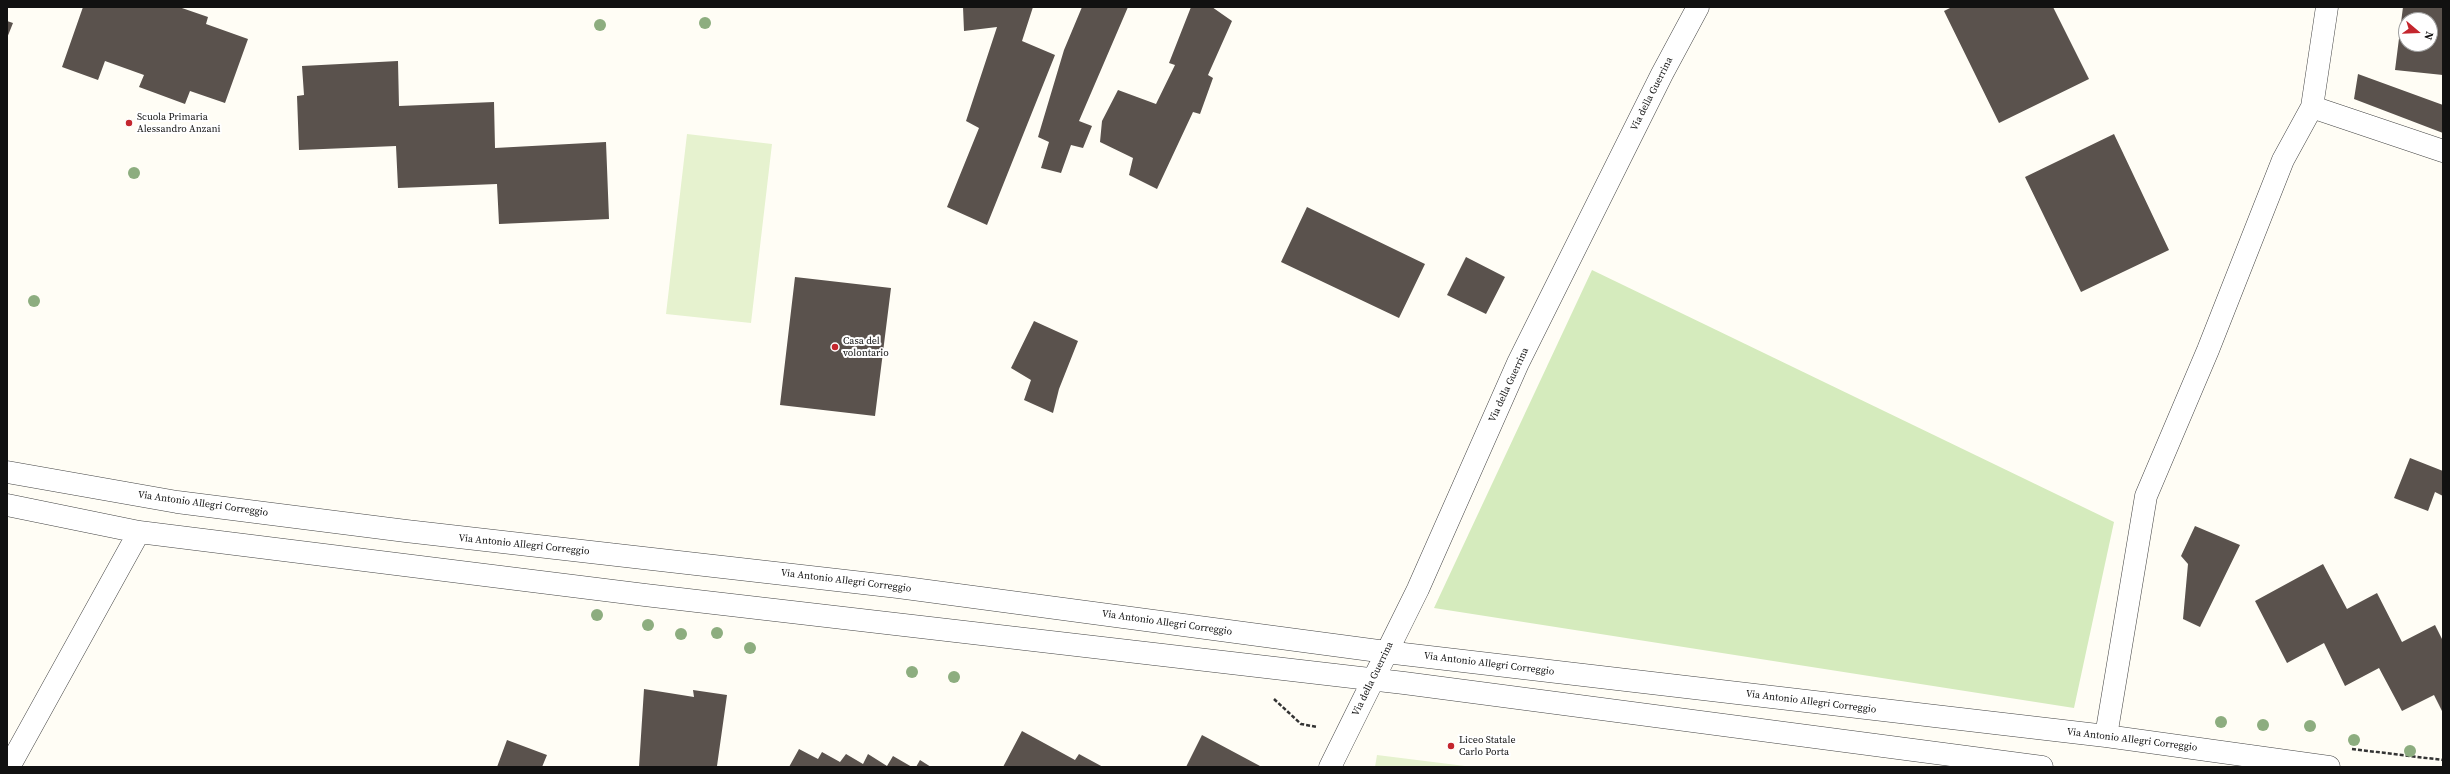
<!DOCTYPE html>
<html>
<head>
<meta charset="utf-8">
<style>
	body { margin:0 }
	#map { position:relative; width:2450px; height:774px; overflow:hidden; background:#fffdf5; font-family:"Source Serif 4",serif }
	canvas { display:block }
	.frame { position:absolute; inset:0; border:8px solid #111; pointer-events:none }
	.north { position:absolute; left:2398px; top:12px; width:40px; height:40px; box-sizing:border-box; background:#fff; border:1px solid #a0a0a0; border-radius:50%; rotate:109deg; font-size:11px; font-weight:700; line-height:16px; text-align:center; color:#111 }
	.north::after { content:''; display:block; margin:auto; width:14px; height:18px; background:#c4262e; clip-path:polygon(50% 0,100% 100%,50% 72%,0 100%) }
</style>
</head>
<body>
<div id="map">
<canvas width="2450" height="774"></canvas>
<div class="frame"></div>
<div class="north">N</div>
</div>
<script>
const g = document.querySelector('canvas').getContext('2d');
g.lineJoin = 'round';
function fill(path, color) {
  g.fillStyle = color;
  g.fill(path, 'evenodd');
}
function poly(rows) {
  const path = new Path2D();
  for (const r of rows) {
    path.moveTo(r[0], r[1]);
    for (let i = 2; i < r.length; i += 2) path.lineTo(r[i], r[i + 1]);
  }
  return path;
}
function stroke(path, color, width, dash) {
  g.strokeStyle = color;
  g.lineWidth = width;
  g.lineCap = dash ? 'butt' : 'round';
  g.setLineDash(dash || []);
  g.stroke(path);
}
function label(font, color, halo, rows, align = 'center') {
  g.font = font + ' "Source Serif 4",serif';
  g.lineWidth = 4;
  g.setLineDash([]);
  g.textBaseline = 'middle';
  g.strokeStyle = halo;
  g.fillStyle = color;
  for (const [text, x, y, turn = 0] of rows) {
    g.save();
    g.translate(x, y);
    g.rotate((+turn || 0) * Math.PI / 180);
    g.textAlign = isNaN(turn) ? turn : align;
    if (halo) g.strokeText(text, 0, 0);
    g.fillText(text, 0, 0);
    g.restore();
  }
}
fill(poly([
	[1592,270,2114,522,2074,708,1434,608]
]), '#d5ebbd');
fill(poly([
	[687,134,772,144,751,323,666,314],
	[1377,755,1473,767,1375,767]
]), '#e6f2cf');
fill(poly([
	[83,7,179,7,208,17,206,24,248,39,225,103,190,91,185,104,139,87,144,75,105,61,98,80,62,67],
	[963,7,1033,7,1022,41,1055,55,987,225,947,207,979,128,966,121,997,27,964,31],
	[1082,7,1128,7,1079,121,1092,126,1083,148,1071,145,1061,173,1041,168,1049,142,1038,137,1064,50],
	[1191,7,1212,7,1232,21,1208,75,1213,78,1200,114,1193,112,1157,189,1129,175,1133,158,1100,142,1102,121,1118,90,1156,104,1175,65,1169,63],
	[1952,7,2053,7,2089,79,1999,123,1944,11],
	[2403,7,2443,7,2443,75,2395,70],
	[2406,20,2430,20,2430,44,2406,44],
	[7,21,13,23,7,38],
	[398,61,399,106,494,102,495,148,606,142,609,219,499,224,497,184,398,188,396,146,299,150,297,96,304,95,302,66],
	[2358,74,2443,105,2443,133,2354,99],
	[2114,134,2169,250,2081,292,2025,177],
	[1307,207,1425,264,1399,318,1281,262],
	[1466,257,1505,277,1486,314,1447,295],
	[795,277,891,288,875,416,780,405],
	[1034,321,1078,341,1059,389,1053,413,1024,400,1031,380,1011,368],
	[2410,458,2443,471,2443,496,2435,492,2428,511,2394,498],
	[2195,526,2240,545,2200,627,2183,619,2188,564,2181,556],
	[2323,564,2347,609,2377,593,2402,642,2435,625,2443,641,2443,713,2434,695,2402,711,2379,668,2345,686,2324,643,2287,663,2255,601],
	[644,689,694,697,693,690,727,695,717,766,639,767],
	[1022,731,1075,760,1079,754,1103,767,1003,767],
	[1202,735,1260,766,1260,767,1186,767],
	[507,740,547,755,542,767,497,767],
	[799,749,818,759,822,752,840,762,846,754,863,764,868,754,887,766,893,756,912,767,789,767],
	[920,760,931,767,916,767]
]), '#5a524d');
const minor = poly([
	[2312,107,2327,7],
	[7,472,177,502,406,531,898,587,1386,652,2106,736,2329,767],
	[7,505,139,532,645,595,1404,683,2042,767],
	[2106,736,2146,496,2208,350,2283,160,2312,107,2443,151],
	[9,767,139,532],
	[1330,767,1418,589,1518,363,1662,74,1698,7]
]);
stroke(minor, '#444', 23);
stroke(poly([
	[1274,699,1301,724,1317,727],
	[2352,749,2443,760]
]), '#333', 2.5, [4, 2]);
stroke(minor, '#fff', 22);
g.fillStyle = '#8dad7f';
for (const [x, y] of [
	[705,23],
	[600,25],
	[134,173],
	[34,301],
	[597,615],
	[648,625],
	[717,633],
	[681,634],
	[750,648],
	[912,672],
	[954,677],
	[2221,722],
	[2263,725],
	[2310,726],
	[2354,740],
	[2410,751]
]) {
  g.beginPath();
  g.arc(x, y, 6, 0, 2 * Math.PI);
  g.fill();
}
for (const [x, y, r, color] of [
	[129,123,4,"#c4262e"],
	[835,347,4,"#c4262e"],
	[1451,746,4,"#c4262e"]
]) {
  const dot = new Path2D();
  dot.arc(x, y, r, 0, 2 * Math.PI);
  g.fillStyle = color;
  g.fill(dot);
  stroke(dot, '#fff', 1.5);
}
label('10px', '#111', '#fff', [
	["Via della Guerrina",1652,94,-63],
	["Via della Guerrina",1509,385,-65],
	["Via Antonio Allegri Correggio",203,504,8],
	["Via Antonio Allegri Correggio",524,545,6],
	["Via Antonio Allegri Correggio",846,581,7],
	["Via Antonio Allegri Correggio",1167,623,8],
	["Via Antonio Allegri Correggio",1489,664,7],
	["Via della Guerrina",1373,679,-64],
	["Via Antonio Allegri Correggio",1811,702,7],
	["Via Antonio Allegri Correggio",2132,740,7]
]);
label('10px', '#111', '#fff', [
	["Scuola Primaria",137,117],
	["Alessandro Anzani",137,129],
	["Casa del",843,341],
	["volontario",843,353],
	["Liceo Statale",1459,740],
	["Carlo Porta",1459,752]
], 'left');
</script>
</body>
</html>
